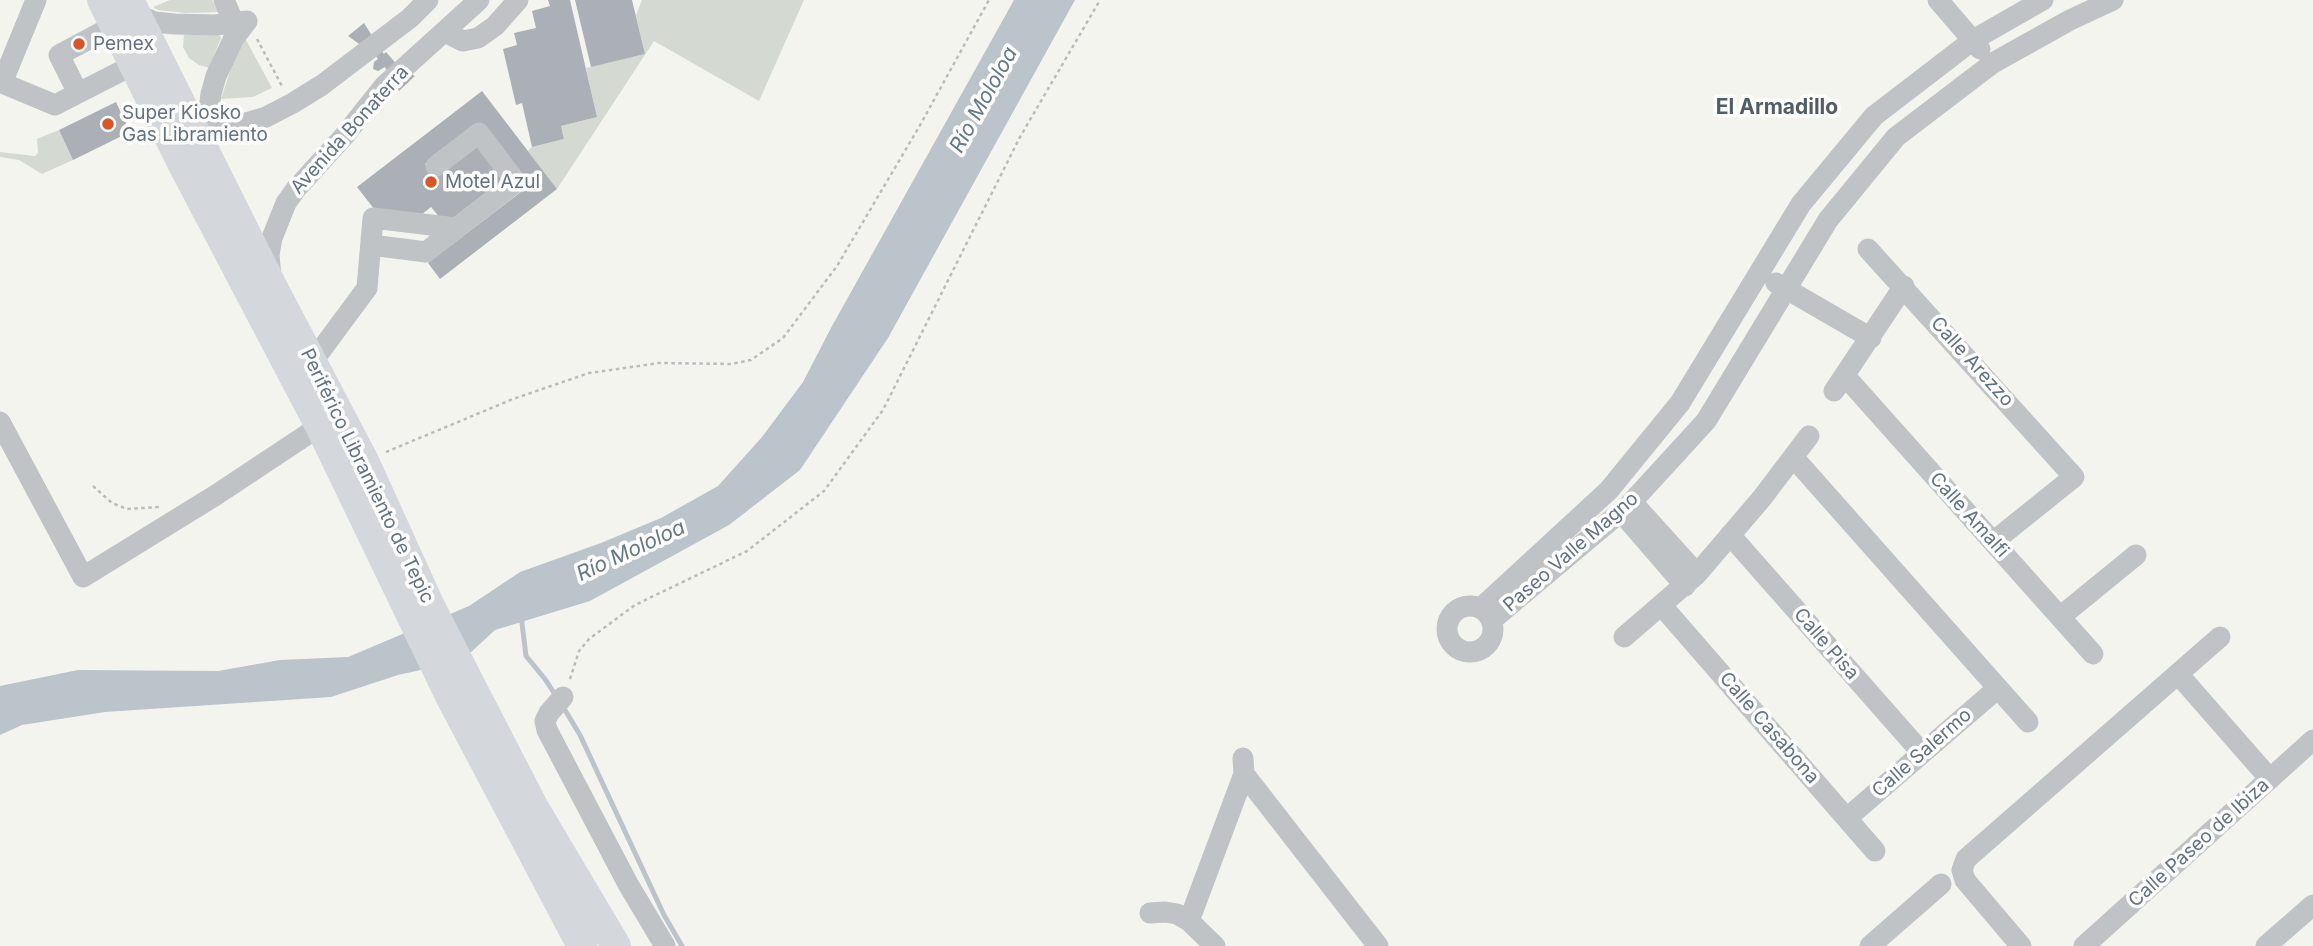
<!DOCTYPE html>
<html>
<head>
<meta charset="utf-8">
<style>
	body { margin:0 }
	canvas { display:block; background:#f4f4ef }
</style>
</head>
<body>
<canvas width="2313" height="946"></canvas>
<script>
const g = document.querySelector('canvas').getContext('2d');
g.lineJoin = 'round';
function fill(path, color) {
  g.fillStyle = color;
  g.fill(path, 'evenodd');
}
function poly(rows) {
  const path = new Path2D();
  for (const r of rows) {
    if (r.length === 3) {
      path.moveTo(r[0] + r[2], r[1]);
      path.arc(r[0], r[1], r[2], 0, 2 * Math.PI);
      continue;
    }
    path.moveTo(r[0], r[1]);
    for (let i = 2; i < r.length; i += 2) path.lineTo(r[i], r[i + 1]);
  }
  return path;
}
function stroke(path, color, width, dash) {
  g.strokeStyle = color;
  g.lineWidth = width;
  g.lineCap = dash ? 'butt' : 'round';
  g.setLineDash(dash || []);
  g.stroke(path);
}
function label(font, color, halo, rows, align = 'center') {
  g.font = font + ' Inter,sans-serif';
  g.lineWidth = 7;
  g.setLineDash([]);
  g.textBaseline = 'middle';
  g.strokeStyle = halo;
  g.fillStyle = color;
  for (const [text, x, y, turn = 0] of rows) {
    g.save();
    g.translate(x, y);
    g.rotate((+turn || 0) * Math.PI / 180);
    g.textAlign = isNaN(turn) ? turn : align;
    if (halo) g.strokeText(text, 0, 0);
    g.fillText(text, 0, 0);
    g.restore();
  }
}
fill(poly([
	[170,0,212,0,218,12,186,13,158,10,153,7],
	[642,0,804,0,759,101,654,41,557,189,528,151,532,147,564,139,561,126,597,117,586,68,645,54,636,15],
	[218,33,221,38,209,68,199,65,189,58,183,47,184,35],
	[245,38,272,88,253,97,221,99,233,62],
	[59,130,73,160,42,174,19,160,0,157,0,152,35,156,38,153,37,139]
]), '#d4dad1');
fill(poly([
	[1014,0,1075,0,888,338,800,470,729,525,590,601,495,630,469,654,434,667,398,675,331,697,105,712,22,725,0,735,0,686,78,670,218,671,280,660,348,657,469,606,520,572,601,543,661,518,718,486,762,437,803,382,832,326]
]), '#bac4ca');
stroke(poly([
	[521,615,526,656,545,679,556,696],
	[562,705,580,735,664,915,682,946]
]), '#bac4ca', 5);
fill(poly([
	[548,0,570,0,597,117,561,126,564,139,532,147,522,103,516,105,503,49,517,45,514,33,536,28,532,11,550,6],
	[575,0,632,0,645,54,591,67],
	[364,23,381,50,384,54,386,52,400,68,415,76,399,91,385,67,378,71,373,69,374,62,378,59,376,56,348,36],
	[482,91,557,189,440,279,428,263,526,188,477,124,425,164,435,178,480,143,506,177,445,224,431,207,416,219,378,214,357,187],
	[116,102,130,132,73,160,59,130]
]), '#aab0b5');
stroke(poly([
	[257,39,283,88],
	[386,452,513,399,589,373,659,363,731,364,751,360,783,338,837,266,919,127,989,0],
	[93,486,112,503,127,509,159,507],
	[570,679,579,651,589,639,635,605,747,551,824,491,883,410,1020,137,1100,0]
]), '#b9bbbd', 2.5, [3.5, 3.5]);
stroke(poly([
	[36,0,2,83,55,105,135,64],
	[224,0,234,23],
	[1938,0,1980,49],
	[137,14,154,22,175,24,215,25,247,21],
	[445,32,463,41,478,38,495,26,518,0],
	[78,93,59,55,115,25],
	[186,105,198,117,207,122,224,125,246,123,266,117,293,103,322,85,410,18,428,0],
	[206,133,211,94,216,76,234,38,247,21],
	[371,245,426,252,516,182,479,133,436,166],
	[1868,249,2074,477,1993,542],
	[271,277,269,255,272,238,286,203,296,189,345,135,384,86,479,0],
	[1776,283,1871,338],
	[313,361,367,288,373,218,456,228],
	[1845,376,2093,654],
	[1834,391,1904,286],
	[0,422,83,577,216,495,320,426],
	[1794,458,2028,722],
	[1632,502,1697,574],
	[1621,512,1685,586],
	[1730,535,1922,753],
	[1470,629,23],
	[1662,606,1875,851],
	[1481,608,1609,490,1680,403,1801,204,1874,116,1973,40,2043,0],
	[2060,617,2136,555],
	[1492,620,1629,505,1706,421,1828,220,1896,137,1993,63,2070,20,2113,0],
	[1624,637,1697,574,1762,498,1809,436],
	[2178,674,2270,779],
	[563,697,549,713,545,721,547,730,628,884,665,946],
	[1243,758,1244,774,1378,946],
	[1847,818,1998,688],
	[1150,913,1165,912,1177,914,1189,921,1215,946],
	[1189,921,1244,774],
	[1870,946,1941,884],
	[2021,946,1965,880,1962,870,1966,859,2220,637],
	[2084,946,2313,740],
	[2266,946,2313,905]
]), '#bfc3c6', 21);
stroke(poly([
	[102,0,182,163,320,426,450,696,582,946],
	[129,0,272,286,364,461,429,604,471,686,534,808,616,946]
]), '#d4d8dc', 30);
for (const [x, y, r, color] of [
	[79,44,7,"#dc5527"],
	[108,124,7,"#dc5527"],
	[431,182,7,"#dc5527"]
]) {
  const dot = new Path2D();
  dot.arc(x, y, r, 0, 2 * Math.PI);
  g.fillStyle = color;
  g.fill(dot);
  stroke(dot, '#fff', 2.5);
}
label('19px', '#637280', '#fff', [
	["Pemex",93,44],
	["Super Kiosko",122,113],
	["Gas Libramiento",122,135],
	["Motel Azul",445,182]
], 'left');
label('19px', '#637280', '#fff', [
	["Avenida Bonaterra",350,130,-48],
	["Calle Arezzo",1972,362,48],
	["Periférico Libramiento de Tepic",367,476,64],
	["Calle Amalfi",1969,515,48],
	["Paseo Valle Magno",1571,552,-41],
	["Calle Pisa",1826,644,49],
	["Calle Casabona",1769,728,49],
	["Calle Salermo",1922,753,-41],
	["Calle Paseo de Ibiza",2199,843,-42]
]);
label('italic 21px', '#637a85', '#fff', [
	["Río Mololoa",984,100,-61],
	["Río Mololoa",631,551,-25]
]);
label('bold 21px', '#515c65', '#fff', [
	["El Armadillo",1777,108]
]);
</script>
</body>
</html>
